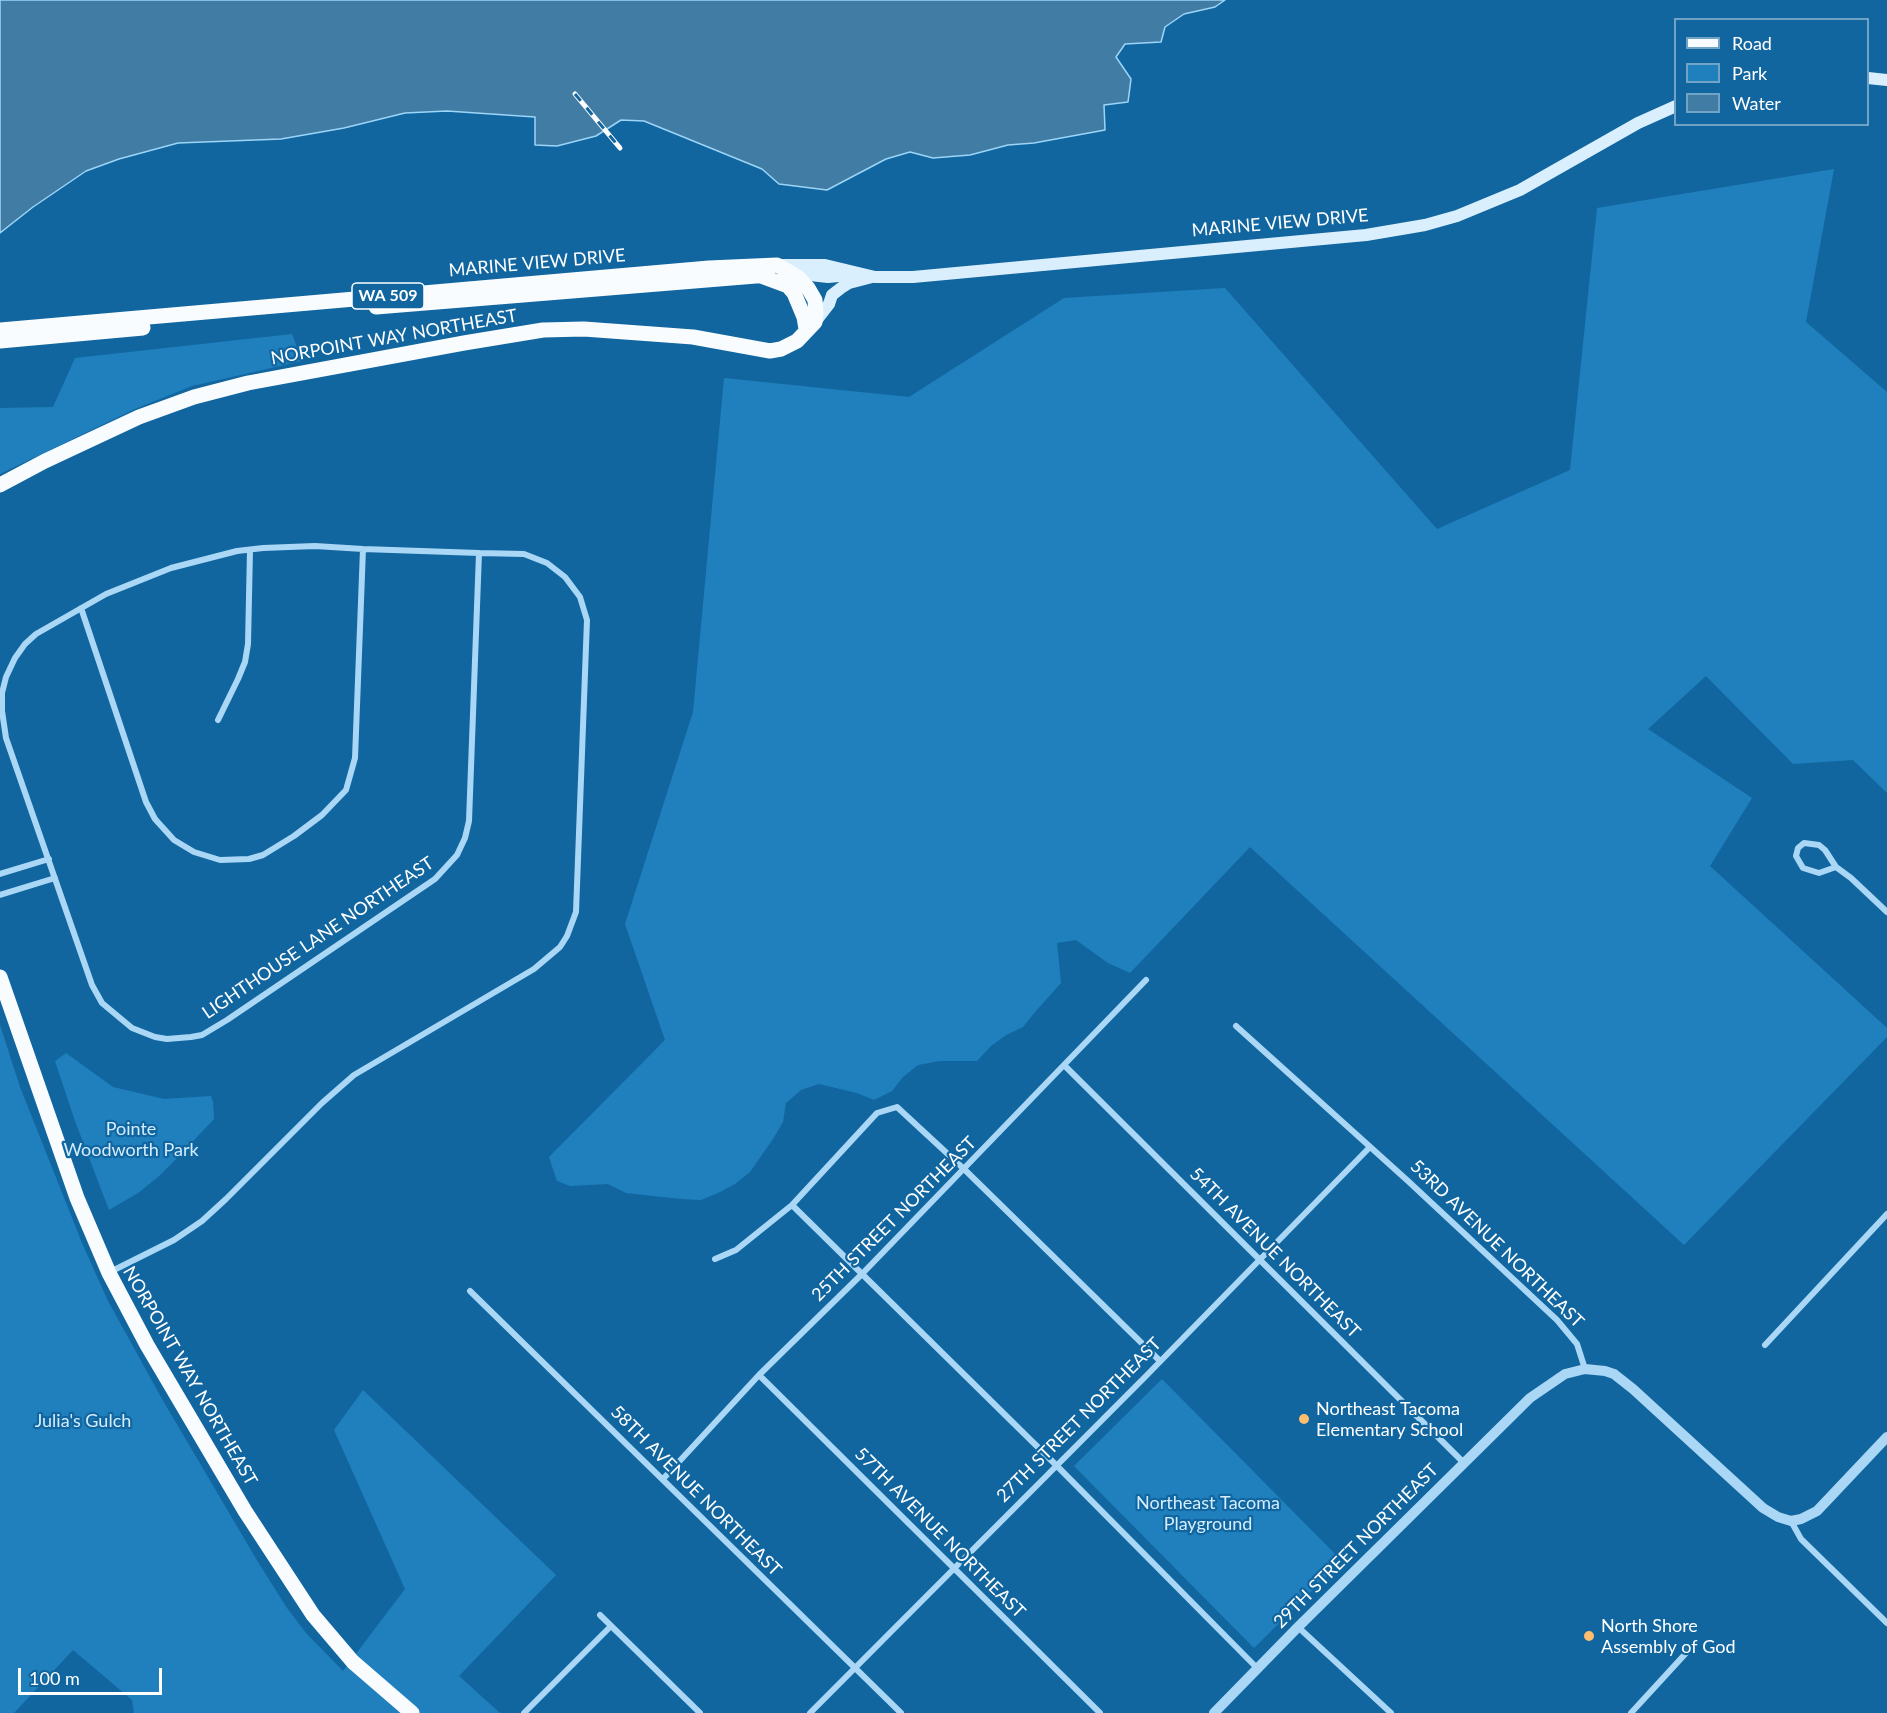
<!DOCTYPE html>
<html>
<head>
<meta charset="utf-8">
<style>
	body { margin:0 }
	#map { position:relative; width:1887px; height:1713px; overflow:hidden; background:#1166a0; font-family:Lato,sans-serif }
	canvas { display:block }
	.legend { position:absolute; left:1674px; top:18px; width:195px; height:108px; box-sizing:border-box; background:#1166a0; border:2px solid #70a3c6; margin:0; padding:8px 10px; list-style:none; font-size:18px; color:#fff }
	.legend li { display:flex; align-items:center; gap:12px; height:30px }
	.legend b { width:30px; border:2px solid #70a3c6 }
	.scale { position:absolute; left:18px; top:1668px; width:144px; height:27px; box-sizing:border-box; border:3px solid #fff; border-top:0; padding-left:8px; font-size:18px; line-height:21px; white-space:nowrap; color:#fff; -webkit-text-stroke:4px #1166a0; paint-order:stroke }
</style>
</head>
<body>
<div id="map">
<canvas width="1887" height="1713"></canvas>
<ul class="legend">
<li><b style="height:8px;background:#f8fcff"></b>Road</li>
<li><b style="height:16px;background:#2080bd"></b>Park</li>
<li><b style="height:16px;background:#417ca5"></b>Water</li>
</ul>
<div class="scale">100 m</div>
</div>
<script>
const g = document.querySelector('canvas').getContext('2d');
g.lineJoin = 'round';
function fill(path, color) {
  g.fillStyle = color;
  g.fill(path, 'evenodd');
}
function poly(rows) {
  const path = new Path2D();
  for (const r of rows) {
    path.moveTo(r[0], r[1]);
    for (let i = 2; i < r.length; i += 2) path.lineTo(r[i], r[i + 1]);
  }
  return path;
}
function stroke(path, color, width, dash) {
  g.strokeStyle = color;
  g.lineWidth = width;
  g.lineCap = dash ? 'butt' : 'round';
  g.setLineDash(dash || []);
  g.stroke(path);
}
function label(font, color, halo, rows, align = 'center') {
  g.font = font + ' Lato,sans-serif';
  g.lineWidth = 4.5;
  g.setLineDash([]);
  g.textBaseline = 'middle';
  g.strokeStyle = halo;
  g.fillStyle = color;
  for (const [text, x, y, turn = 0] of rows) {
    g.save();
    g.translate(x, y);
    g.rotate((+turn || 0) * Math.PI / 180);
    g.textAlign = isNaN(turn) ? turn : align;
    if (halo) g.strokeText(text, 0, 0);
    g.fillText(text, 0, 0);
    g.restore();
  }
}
fill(poly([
	[1834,169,1806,322,1887,392,1887,793,1853,760,1793,764,1706,676,1648,729,1752,798,1710,866,1887,1028,1887,1037,1684,1245,1250,847,1130,973,1108,963,1076,940,1057,943,1061,983,1035,1012,1023,1027,1006,1035,991,1046,977,1061,939,1061,918,1065,903,1077,892,1091,874,1100,857,1093,819,1084,801,1090,786,1103,783,1122,773,1139,750,1172,735,1184,718,1193,701,1200,681,1199,626,1193,608,1184,570,1186,557,1181,549,1157,665,1040,625,924,693,712,724,378,909,397,1064,298,1225,288,1437,529,1570,470,1597,208],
	[292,334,302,361,192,386,135,409,0,474,0,408,53,407,75,358],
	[0,1025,20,1087,82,1243,108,1301,162,1399,258,1562,287,1608,306,1633,343,1671,405,1589,334,1430,363,1390,556,1575,459,1676,500,1713,134,1713,132,1700,73,1650,14,1713,0,1713],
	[66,1053,113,1087,164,1099,211,1096,213,1102,214,1119,179,1156,158,1177,138,1193,109,1210,75,1121,55,1061],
	[1162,1379,1342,1561,1254,1648,1074,1466]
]), '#2080bd');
const water = poly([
	[0,0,1225,0,1215,7,1184,14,1165,27,1161,42,1125,44,1116,57,1131,79,1128,102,1104,105,1105,130,1034,143,1008,145,970,155,933,158,910,152,886,159,827,190,779,184,762,169,644,121,621,120,596,136,557,146,535,145,535,117,447,111,405,113,344,128,281,139,178,143,119,159,86,171,33,207,0,233,0,0]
]);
fill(water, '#417ca5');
stroke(water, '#9cd5f8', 1.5);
stroke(poly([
	[81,608,146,802,155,819,174,840,194,852,220,860,249,859,263,855,294,836,322,815,346,790,355,758,363,549],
	[218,720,238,679,245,662,248,644,250,550],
	[1836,867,1819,873,1803,868,1796,856,1798,848,1804,843,1819,845,1825,850,1836,867,1851,878,1887,912],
	[0,874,49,859],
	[0,895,55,878],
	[1236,1026,1408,1181,1557,1320,1577,1344,1585,1369],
	[1064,1065,1464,1463],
	[792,1205,1056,1465,1257,1668],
	[715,1259,736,1250,792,1205,877,1113,897,1107,964,1169,1160,1361],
	[110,1272,174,1240,202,1221,226,1199,322,1103,354,1075,534,969,560,947,567,936,576,912,587,620,580,597,565,577,547,563,524,554,479,553,363,549,315,546,263,548,237,551,171,568,106,594,36,634,25,644,15,658,6,677,2,693,2,711,6,738,92,985,102,1003,132,1028,155,1037,167,1039,191,1037,202,1035,227,1020,435,879,457,855,465,838,469,821,479,553],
	[470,1291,901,1713],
	[1765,1345,1887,1214],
	[759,1375,1100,1713],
	[663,1479,759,1375,862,1274,1146,980],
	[1791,1521,1801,1539,1887,1623],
	[600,1615,700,1713],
	[1298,1627,1391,1713],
	[524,1713,611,1626],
	[810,1713,1145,1377,1369,1148],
	[1631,1713,1687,1652]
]), '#aad7f5', 6);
stroke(poly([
	[1214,1713,1298,1627,1530,1398,1565,1374,1585,1369,1605,1371,1614,1374,1633,1389,1763,1508,1778,1517,1791,1521,1801,1519,1817,1511,1887,1437]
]), '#aad7f5', 10);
stroke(poly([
	[1868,78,1887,80],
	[778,265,825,265,875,277,913,277,1366,235,1425,225,1457,216,1520,190,1638,123,1676,106],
	[793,273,828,277,849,275],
	[815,322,829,304,832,295,841,288,849,283,872,277]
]), '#daeffe', 12);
stroke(poly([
	[761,276,788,286,794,293,804,317,806,329],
	[376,307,768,275],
	[0,330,709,268,777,265,798,277,808,288,815,300,816,314,815,322,797,341,781,349,770,351,693,337,584,329,543,330,464,343,248,383,194,397,139,417,45,461,0,485],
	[0,341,143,328],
	[0,977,77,1198,109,1273,147,1345,245,1511,313,1615,353,1662,412,1713]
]), '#f8fcff', 15);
const rail = poly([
	[575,94,620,148]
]);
stroke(rail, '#fff', 5);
stroke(rail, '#1166a0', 3, [9]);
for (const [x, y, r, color] of [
	[1304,1419,6,"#ffbe6e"],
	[1589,1636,6,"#ffbe6e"]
]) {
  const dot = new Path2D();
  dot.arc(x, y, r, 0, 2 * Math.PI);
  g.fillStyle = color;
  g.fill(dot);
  stroke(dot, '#1166a0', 2);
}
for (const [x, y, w] of [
	[388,296,72]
]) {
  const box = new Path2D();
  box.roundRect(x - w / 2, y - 13, w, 26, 4.5);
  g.fillStyle = '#1166a0';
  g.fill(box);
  stroke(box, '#fff', 1.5);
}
label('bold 16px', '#fff', null, [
	["WA 509",388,296]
]);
label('18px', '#fff', '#1166a0', [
	["MARINE VIEW DRIVE",1280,223,-5],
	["MARINE VIEW DRIVE",537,263,-5],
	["NORPOINT WAY NORTHEAST",394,337,-10],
	["LIGHTHOUSE LANE NORTHEAST",318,938,-34],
	["25TH STREET NORTHEAST",894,1219,-45],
	["53RD AVENUE NORTHEAST",1497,1244,44],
	["54TH AVENUE NORTHEAST",1275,1253,45],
	["NORPOINT WAY NORTHEAST",190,1376,60],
	["27TH STREET NORTHEAST",1079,1420,-45],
	["58TH AVENUE NORTHEAST",696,1491,45],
	["57TH AVENUE NORTHEAST",940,1533,45],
	["29TH STREET NORTHEAST",1356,1546,-45]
]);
label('18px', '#d3edfe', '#1166a0', [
	["Pointe",131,1129],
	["Woodworth Park",131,1150],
	["Julia's Gulch",83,1421],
	["Northeast Tacoma",1208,1503],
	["Playground",1208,1524]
]);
label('18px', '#fff', '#1166a0', [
	["Northeast Tacoma",1316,1409],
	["Elementary School",1316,1430],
	["North Shore",1601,1626],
	["Assembly of God",1601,1647]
], 'left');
</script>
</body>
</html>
